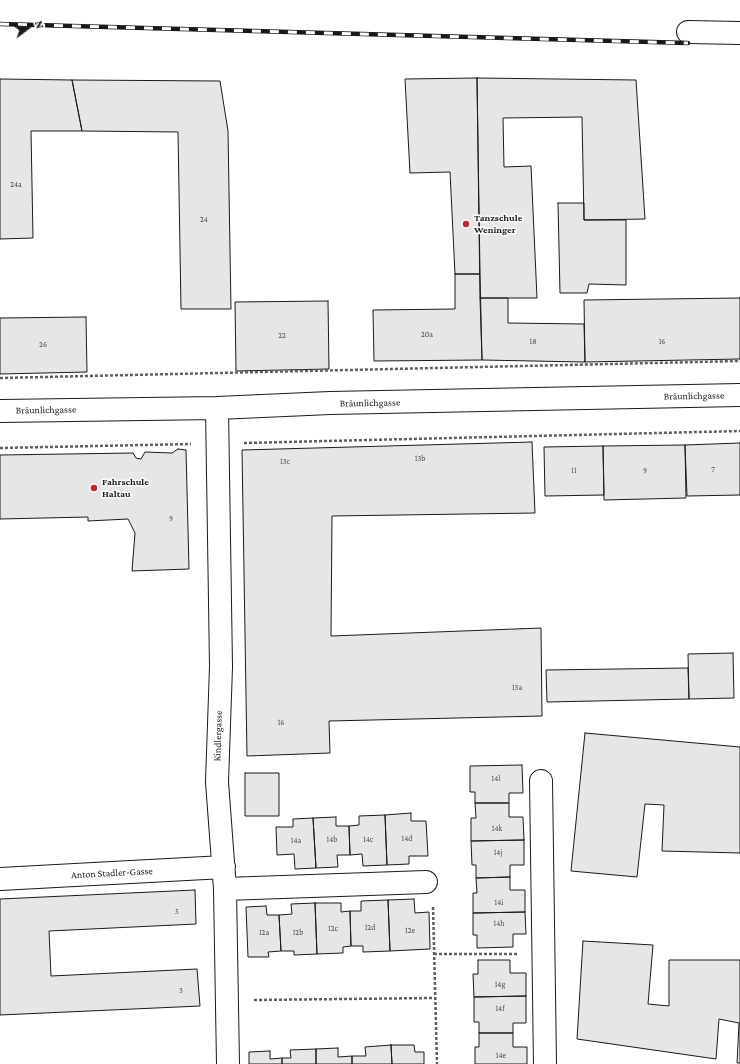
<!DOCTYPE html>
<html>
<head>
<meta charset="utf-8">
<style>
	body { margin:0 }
	#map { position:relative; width:740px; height:1064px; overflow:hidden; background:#fff; font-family:"Crimson Pro",serif }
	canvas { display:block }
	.north { position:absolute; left:8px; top:8px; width:40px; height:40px; -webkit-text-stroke:3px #fff; paint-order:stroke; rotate:74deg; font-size:11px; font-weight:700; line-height:16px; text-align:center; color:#1a1a1a }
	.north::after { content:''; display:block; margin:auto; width:14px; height:18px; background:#1a1a1a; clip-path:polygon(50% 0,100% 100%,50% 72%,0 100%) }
</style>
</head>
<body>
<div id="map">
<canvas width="740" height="1064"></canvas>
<div class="north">N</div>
</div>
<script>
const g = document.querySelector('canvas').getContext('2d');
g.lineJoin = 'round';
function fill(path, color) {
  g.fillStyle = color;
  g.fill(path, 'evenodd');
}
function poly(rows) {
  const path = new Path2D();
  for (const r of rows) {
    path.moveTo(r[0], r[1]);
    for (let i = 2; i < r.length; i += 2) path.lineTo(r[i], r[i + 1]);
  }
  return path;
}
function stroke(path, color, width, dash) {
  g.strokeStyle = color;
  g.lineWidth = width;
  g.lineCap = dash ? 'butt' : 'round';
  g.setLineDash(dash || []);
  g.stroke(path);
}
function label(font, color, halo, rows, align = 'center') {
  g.font = font + ' "Crimson Pro",serif';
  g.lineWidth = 3;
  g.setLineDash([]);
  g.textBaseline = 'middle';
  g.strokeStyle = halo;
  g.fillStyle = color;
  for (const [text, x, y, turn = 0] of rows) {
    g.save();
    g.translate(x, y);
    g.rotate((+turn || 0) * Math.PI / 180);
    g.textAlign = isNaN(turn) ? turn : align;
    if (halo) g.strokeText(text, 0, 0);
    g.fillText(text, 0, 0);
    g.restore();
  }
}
const building = poly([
	[477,78,636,80,645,219,584,220,582,117,503,118,504,167,531,166,537,298,480,298,477,78],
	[477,78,480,274,455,274,450,172,410,173,405,79,477,78],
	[0,79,72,80,82,131,31,131,33,238,0,239,0,79],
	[72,80,220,81,228,131,231,309,181,309,178,132,82,131,72,80],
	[558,203,584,203,584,220,626,220,626,285,589,284,587,293,560,293,558,203],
	[455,274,480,274,482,360,374,361,373,310,455,309,455,274],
	[480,298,508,298,508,323,584,324,585,362,482,360,480,298],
	[740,298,740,359,585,362,584,300,740,298],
	[328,301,329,369,236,371,235,302,328,301],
	[86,317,87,372,0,374,0,318,86,317],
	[532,442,535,513,332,516,331,636,541,628,542,716,329,721,330,753,247,756,242,450,532,442],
	[740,443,740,495,687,496,685,445,740,443],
	[685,445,686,498,604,500,603,446,685,445],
	[603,446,604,495,545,496,544,447,603,446],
	[178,449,186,450,189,569,132,571,135,533,128,519,88,521,88,517,0,519,0,455,133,453,136,458,141,459,145,452,172,453,178,449],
	[733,653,734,698,689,699,688,654,733,653],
	[688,668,689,699,547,702,546,670,688,668],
	[585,733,740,747,740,853,662,851,664,805,645,804,637,877,571,871,585,733],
	[522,765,523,793,509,793,509,803,475,803,475,792,470,792,470,766,522,765],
	[245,773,279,773,279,816,245,816,245,773],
	[475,803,509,803,509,817,523,817,524,840,471,841,471,818,476,818,475,803],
	[411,813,411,821,426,821,428,856,409,856,409,864,387,865,385,815,411,813],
	[385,815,387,865,363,866,362,854,350,855,349,826,359,825,359,816,385,815],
	[336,817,336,826,349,826,350,855,337,855,338,867,316,868,313,818,336,817],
	[313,818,316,868,295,869,294,854,277,855,276,827,293,827,293,819,313,818],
	[524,840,524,865,510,865,510,877,476,878,476,865,472,865,471,841,524,840],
	[510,877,510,890,525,890,525,912,473,913,473,893,477,893,476,878,510,877],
	[195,890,196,924,49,931,51,976,197,969,200,1006,0,1015,0,899,195,890],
	[414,899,415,913,429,912,430,949,390,951,388,900,414,899],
	[388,900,390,951,363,952,363,946,351,946,350,911,361,911,361,901,388,900],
	[315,903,341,903,341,912,350,911,351,946,343,947,343,953,317,954,315,903],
	[315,903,317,954,294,955,294,951,281,951,279,915,292,914,291,904,315,903],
	[266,906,267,915,279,915,281,951,268,952,269,957,248,957,246,907,266,906],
	[525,912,526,934,513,934,513,947,477,948,477,935,473,935,473,913,525,912],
	[583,941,653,945,648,1004,669,1006,669,960,740,960,740,1063,737,1063,739,1023,719,1019,716,1059,577,1039,583,941],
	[478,960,510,960,510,973,526,973,526,996,474,997,473,974,478,974,478,960],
	[526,996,526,1023,513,1023,513,1033,479,1033,479,1022,474,1022,474,997,526,996],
	[479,1033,513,1033,513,1047,527,1047,527,1064,475,1064,475,1047,479,1047,479,1033],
	[391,1045,392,1064,352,1064,352,1056,366,1056,365,1047,391,1045],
	[391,1045,414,1045,415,1052,424,1052,424,1064,392,1064,391,1045],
	[338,1048,338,1057,352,1056,352,1064,316,1064,316,1049,338,1048],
	[316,1049,316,1064,282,1064,282,1058,291,1058,290,1050,316,1049],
	[270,1051,270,1059,282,1058,282,1064,249,1064,249,1052,270,1051]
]);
fill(building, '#e6e6e6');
stroke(building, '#1a1a1a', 1);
const minor = poly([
	[688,32,740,33],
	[217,408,221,667,217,782,225,889,228,1064],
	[0,411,217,408,330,403,740,395],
	[541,781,545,1064],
	[0,879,224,867],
	[225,889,426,882]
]);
stroke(minor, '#1a1a1a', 24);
stroke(poly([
	[0,378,740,361],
	[244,443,740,431],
	[0,448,191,444],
	[433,907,437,1064],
	[434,954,518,954],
	[254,1000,435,998]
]), '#5f5f5f', 2.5, [3, 2]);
stroke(minor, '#fff', 22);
const rail = poly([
	[0,24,688,43]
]);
stroke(rail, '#1a1a1a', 4.5);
stroke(rail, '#fff', 3, [9]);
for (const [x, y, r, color] of [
	[466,224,4,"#c62828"],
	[94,488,4,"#c62828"]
]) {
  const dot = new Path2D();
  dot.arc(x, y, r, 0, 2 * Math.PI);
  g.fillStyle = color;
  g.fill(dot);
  stroke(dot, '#fff', 1.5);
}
label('8px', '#4d4d4d', null, [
	["24a",16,185],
	["24",204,220],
	["20a",427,335],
	["22",282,336],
	["18",533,342],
	["16",662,342],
	["26",43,345],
	["13b",420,459],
	["13c",285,462],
	["7",713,470],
	["11",574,471],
	["9",645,471],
	["9",171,519],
	["13a",517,688],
	["16",281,723],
	["14l",496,779],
	["14k",497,829],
	["14d",407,839],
	["14b",332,840],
	["14c",368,840],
	["14a",296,841],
	["14j",498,853],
	["14i",499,903],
	["5",177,912],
	["14h",499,924],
	["12d",370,928],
	["12c",333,929],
	["12e",410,931],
	["12a",264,933],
	["12b",298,933],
	["14g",500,985],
	["3",181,991],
	["14f",500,1009],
	["14e",501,1056]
]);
label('bold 10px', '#1a1a1a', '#fff', [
	["Tanzschule",474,218],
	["Weninger",474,230],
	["Fahrschule",102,482],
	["Haltau",102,494]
], 'left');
label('10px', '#1a1a1a', '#fff', [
	["Bräunlichgasse",694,396,-1],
	["Bräunlichgasse",370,403,-1],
	["Bräunlichgasse",46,410,-1],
	["Kindlergasse",218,736,-88],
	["Anton Stadler-Gasse",112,873,-3]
]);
</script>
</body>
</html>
